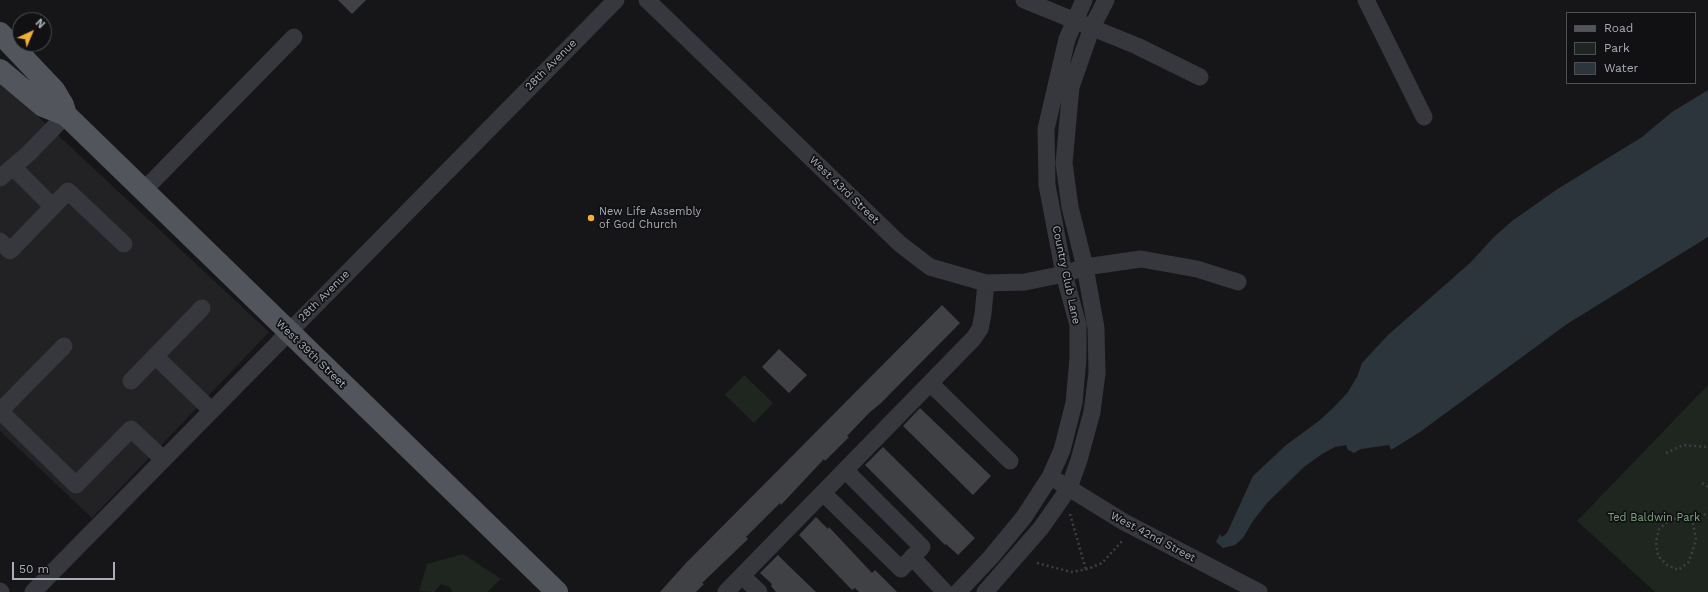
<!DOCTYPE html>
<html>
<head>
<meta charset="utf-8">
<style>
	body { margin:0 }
	#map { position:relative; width:1708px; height:592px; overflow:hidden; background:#161618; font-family:"Work Sans",sans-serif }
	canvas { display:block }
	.legend { position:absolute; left:1566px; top:12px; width:130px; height:72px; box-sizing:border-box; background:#111113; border:1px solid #4d4f55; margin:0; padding:5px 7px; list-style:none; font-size:12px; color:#a8adb8 }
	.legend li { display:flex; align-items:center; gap:8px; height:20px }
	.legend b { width:20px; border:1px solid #4d4f55 }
	.north { position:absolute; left:12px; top:12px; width:40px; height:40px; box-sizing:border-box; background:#111113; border:1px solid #4d4f55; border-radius:50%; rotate:44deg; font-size:11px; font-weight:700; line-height:16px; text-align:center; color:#a8adb8 }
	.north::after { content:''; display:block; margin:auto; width:14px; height:18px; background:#f2b134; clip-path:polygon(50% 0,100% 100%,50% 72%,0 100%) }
	.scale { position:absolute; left:12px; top:562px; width:103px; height:18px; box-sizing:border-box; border:2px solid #a8adb8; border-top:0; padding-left:5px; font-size:12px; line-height:14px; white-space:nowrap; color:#a8adb8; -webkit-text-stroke:3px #111113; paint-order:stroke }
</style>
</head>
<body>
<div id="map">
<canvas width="1708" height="592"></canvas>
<ul class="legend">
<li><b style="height:5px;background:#53555c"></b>Road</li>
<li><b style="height:11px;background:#1e261f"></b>Park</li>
<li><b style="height:11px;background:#2c353c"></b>Water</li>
</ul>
<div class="north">N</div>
<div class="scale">50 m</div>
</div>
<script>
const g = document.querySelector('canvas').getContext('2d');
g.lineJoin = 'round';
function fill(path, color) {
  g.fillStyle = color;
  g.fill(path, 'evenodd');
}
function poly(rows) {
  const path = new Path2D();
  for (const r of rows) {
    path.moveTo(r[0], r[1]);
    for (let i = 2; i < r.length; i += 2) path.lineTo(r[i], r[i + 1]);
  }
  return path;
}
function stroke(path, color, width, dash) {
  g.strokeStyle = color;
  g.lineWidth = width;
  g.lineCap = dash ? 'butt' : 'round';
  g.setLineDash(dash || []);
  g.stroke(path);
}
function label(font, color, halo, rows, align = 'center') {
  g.font = font + ' "Work Sans",sans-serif';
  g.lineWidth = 3.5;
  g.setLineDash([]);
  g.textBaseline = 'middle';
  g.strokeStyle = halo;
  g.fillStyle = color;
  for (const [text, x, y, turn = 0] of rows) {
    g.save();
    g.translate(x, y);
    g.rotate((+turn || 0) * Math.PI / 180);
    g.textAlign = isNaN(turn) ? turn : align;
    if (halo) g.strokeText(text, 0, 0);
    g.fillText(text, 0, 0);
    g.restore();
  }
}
fill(poly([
	[0,81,269,332,92,518,0,431]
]), '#222225');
fill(poly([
	[744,375,773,403,754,423,725,395],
	[1708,385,1708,592,1655,592,1577,521],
	[463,554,501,579,487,592,452,592,450,587,441,584,434,592,419,591,427,564]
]), '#1e261f');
fill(poly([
	[1708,90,1708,237,1567,324,1420,432,1391,450,1389,445,1361,449,1354,453,1348,450,1346,445,1335,447,1322,454,1304,467,1267,503,1253,521,1243,538,1235,545,1223,548,1216,542,1220,534,1222,537,1227,533,1253,476,1285,446,1320,420,1334,407,1348,392,1357,377,1362,363,1388,335,1470,263,1493,238,1512,221,1556,190,1642,137,1672,112]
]), '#2c353c');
fill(poly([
	[338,0,366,0,352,14],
	[942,305,960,323,881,403,869,413,847,436,849,437,825,461,824,459,781,505,780,503,746,537,748,539,702,583,704,584,696,592,660,592,686,563],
	[779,349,807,375,789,393,762,367],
	[920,408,991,476,973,495,903,426],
	[883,447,975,538,958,555,946,544,945,545,865,465],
	[816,517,828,529,829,527,872,573,875,570,897,592,859,592,855,588,852,590,799,535],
	[778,555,789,566,816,592,776,592,771,586,772,584,760,573]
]), '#404145');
stroke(poly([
	[1666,453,1683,445,1708,447],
	[1702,483,1708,487],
	[1070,514,1086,570],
	[1692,518,1696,539,1693,550,1688,563,1678,570,1667,565,1658,556,1656,542,1659,529,1671,519,1692,518,1706,514,1708,512],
	[1037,563,1071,572,1088,569,1102,563,1123,540]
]), '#3d3f44', 2.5, [2, 3]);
stroke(poly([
	[647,0,900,244,930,267,986,283,1025,282,1064,274,1085,267,1141,259,1197,269,1238,282],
	[1024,0,1137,46,1200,77],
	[1366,0,1424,117],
	[13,167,53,207],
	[0,178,28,154,66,115],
	[143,191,294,37],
	[0,241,10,251,68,191,124,244],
	[64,346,0,411,76,485,131,429,163,459],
	[155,356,211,410],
	[131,381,202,308],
	[930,383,1010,461],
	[1059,482,1124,522,1259,592],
	[823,493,901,569,922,547,845,470],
	[912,557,945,592],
	[742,576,759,592],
	[0,591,1,592],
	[33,592,616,0],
	[726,592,973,339,980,329,983,314,986,283],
	[958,592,991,557,1024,517,1050,477,1062,450,1074,403,1078,358,1078,325,1064,274,1047,185,1046,129,1067,39,1084,0],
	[985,592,1041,528,1069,488,1079,460,1092,412,1097,373,1096,328,1085,267,1070,207,1064,163,1071,87,1092,27,1106,0]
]), '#37383d', 17);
stroke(poly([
	[0,33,54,90,63,105,66,115],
	[0,70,43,106,66,115,557,592]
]), '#53555c', 22);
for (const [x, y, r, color] of [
	[591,218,4,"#f2b134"]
]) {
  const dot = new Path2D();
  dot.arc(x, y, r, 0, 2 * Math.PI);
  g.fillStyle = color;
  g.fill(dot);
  stroke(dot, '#111113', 1.5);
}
label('11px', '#a8adb8', '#111113', [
	["28th Avenue",551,65,-45],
	["West 43rd Street",844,190,44],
	["Country Club Lane",1066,275,78],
	["28th Avenue",324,296,-45],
	["West 39th Street",311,354,44],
	["West 42nd Street",1153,537,28]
]);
label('11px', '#a8adb8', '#111113', [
	["New Life Assembly",599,212],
	["of God Church",599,225]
], 'left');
label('11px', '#7fa381', '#111113', [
	["Ted Baldwin Park",1654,518]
]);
</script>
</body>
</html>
